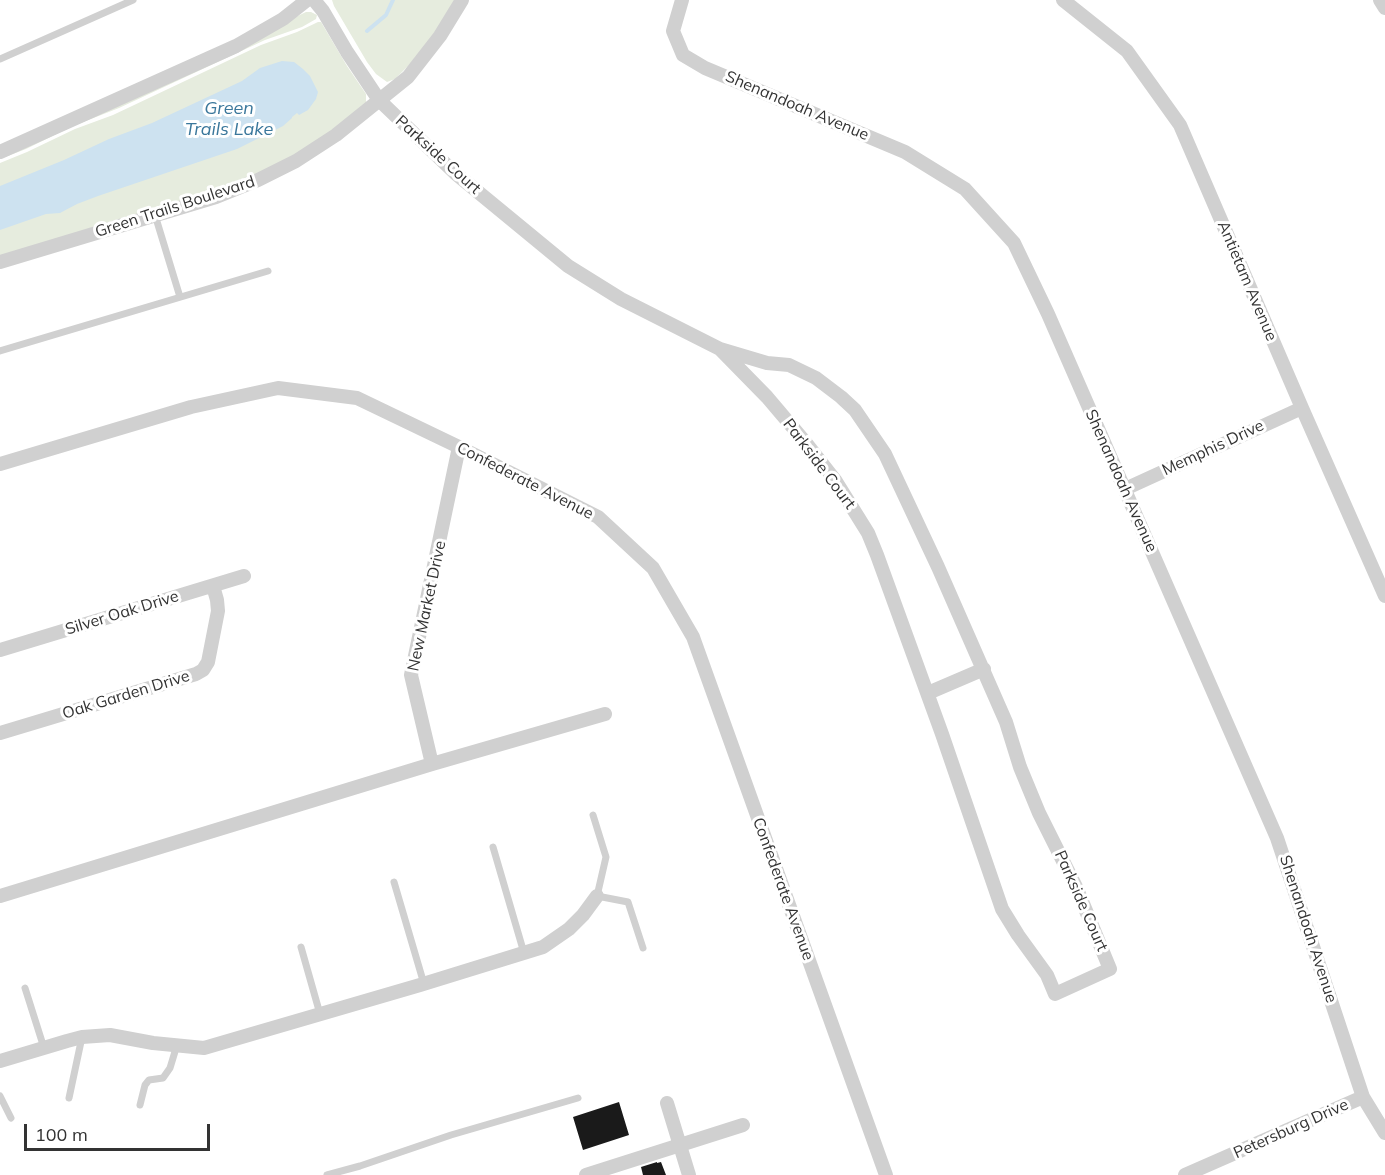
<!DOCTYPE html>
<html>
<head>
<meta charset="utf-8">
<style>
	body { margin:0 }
	#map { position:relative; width:1385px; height:1175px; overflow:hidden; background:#fff; font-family:Mulish,sans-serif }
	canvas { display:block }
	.scale { position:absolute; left:24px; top:1124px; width:186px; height:27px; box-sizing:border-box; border:3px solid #333; border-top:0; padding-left:8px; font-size:18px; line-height:21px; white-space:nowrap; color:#333; -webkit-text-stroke:4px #fff; paint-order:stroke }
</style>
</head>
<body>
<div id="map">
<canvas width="1385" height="1175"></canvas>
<div class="scale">100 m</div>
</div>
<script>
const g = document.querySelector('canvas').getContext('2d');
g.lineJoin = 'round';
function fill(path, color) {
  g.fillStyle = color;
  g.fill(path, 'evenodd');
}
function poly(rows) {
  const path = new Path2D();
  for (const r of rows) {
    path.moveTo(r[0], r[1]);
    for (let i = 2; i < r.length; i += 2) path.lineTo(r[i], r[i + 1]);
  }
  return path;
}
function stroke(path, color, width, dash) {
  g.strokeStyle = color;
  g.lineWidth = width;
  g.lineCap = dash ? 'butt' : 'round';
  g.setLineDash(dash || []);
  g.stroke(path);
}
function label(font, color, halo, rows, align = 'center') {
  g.font = font + ' Mulish,sans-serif';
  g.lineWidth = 6;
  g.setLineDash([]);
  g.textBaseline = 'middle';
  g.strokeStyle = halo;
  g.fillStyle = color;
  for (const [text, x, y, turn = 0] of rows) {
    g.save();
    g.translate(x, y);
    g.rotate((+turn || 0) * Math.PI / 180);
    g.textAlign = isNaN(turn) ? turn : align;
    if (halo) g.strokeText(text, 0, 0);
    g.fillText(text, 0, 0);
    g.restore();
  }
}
fill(poly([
	[332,0,456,0,444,22,410,64,395,79,387,82,376,74,367,62,334,6],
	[306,12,311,12,317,15,316,19,302,27,265,40,119,108,73,126,26,149,0,159],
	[318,22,321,22,347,66,366,94,366,104,355,115,289,159,222,189,0,257,0,163,27,152,75,129,113,115,261,45,297,32]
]), '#e6ecde');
fill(poly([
	[282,61,294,62,303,69,310,76,318,92,316,99,308,110,299,115,297,113,292,117,292,118,283,126,237,149,98,196,77,204,60,213,46,214,0,230,0,186,64,160,109,139,152,123,242,81,260,68]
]), '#cde2f0');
stroke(poly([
	[367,31,386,15,393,0]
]), '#cde2f0', 4);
fill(poly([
	[619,1102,629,1135,583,1150,573,1117],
	[657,1162,657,1163,661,1162,666,1175,643,1175,641,1167]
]), '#1a1a1a');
stroke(poly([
	[0,59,133,0],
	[155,215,180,297],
	[0,351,268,271],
	[593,815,606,857,597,896,628,902,643,948],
	[493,847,524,953],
	[394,882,424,984],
	[301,947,320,1014],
	[25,988,44,1048],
	[0,1096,11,1118],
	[69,1098,82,1037],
	[140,1105,145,1085,149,1080,163,1078,170,1068,177,1045],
	[327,1175,360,1166,451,1135,578,1098]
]), '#d0d0d0', 7);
stroke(poly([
	[314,0,323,11,347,52,379,100,455,173,568,266,621,299,720,349,767,363,789,365,816,378,841,397,855,410,885,454,938,567,1006,722,1020,767,1039,813,1077,889,1110,969,1055,994,1047,975,1018,935,1002,909,942,734,877,555,868,533,835,480,806,443,767,397,720,349],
	[682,0,673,31,683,55,705,68,905,152,965,189,1014,243,1048,314,1277,838,1363,1097,1385,1133],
	[1063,0,1127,51,1180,125,1302,408,1385,596],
	[1380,0,1385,8],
	[0,152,236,46,283,19,307,0],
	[0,262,216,197,258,180,296,161,336,135,408,77,440,36,462,0],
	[0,464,191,407,278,388,357,398,459,447,598,517,653,568,693,637,886,1175],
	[1125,489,1302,408],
	[0,650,244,576],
	[928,693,984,669],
	[0,733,196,674,203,670,208,662,218,611,217,600,213,586],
	[432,764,411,675,459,447],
	[0,896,432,764,605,714],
	[0,1061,67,1041,82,1037,110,1035,153,1043,204,1048,420,985,543,947,569,929,583,915,597,896],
	[667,1103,689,1175],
	[586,1175,743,1125],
	[1185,1175,1363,1097]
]), '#d0d0d0', 14);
label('16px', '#333', '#fff', [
	["Shenandoah Avenue",797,106,23],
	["Parkside Court",438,155,42],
	["Green Trails Boulevard",175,207,-18],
	["Antietam Avenue",1247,281,67],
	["Memphis Drive",1213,448,-25],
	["Parkside Court",819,464,53],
	["Confederate Avenue",525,481,27],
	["Shenandoah Avenue",1121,481,66],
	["New Market Drive",427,606,-78],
	["Silver Oak Drive",122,613,-17],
	["Oak Garden Drive",126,695,-17],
	["Confederate Avenue",783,889,70],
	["Parkside Court",1081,901,66],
	["Shenandoah Avenue",1308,929,72],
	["Petersburg Drive",1291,1129,-24]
]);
label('italic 18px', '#3a779b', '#fff', [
	["Green",229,109],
	["Trails Lake",229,130]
]);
</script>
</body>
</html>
